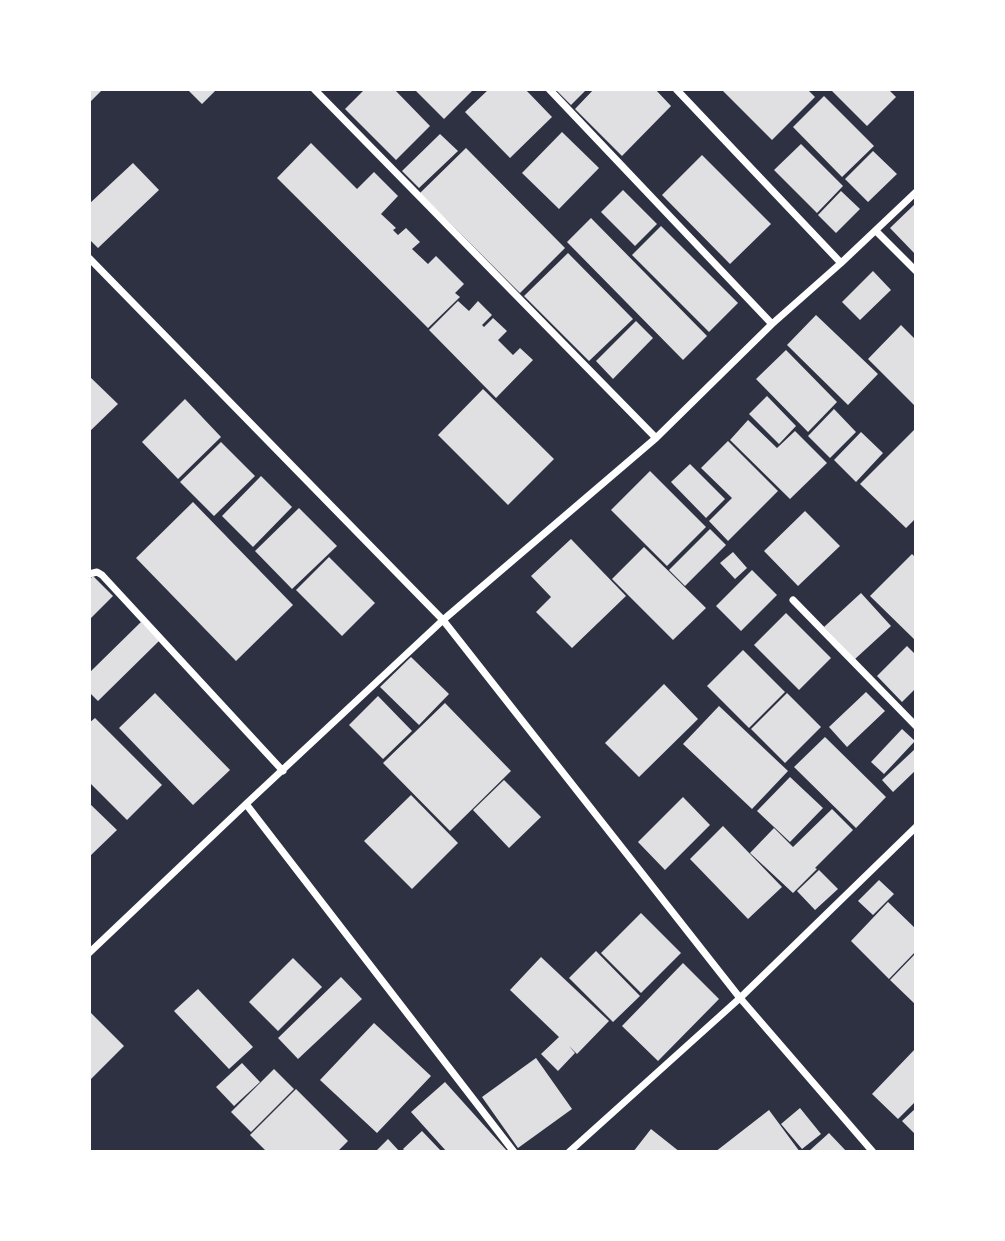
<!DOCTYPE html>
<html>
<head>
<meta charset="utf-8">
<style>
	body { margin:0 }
	#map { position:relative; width:1005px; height:1241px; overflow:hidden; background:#2d3142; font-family:"Titillium Web",sans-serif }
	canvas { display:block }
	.frame { position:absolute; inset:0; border:91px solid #fff; pointer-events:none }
</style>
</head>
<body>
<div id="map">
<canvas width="1005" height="1241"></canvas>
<div class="frame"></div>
</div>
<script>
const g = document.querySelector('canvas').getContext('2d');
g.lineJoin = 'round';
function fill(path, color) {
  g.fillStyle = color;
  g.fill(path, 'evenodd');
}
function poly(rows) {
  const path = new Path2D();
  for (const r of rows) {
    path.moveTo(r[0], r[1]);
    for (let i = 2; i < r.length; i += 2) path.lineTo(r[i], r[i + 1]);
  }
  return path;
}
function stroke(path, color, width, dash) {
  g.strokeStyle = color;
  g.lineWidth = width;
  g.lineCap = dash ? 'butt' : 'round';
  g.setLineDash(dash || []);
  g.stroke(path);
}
fill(poly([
	[89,89,103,89,89,103],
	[187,89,217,89,202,104],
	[365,89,394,89,430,126,396,160,345,109],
	[414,89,474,89,444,119],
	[489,89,525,89,552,117,510,158,465,112],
	[555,89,587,89,571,105],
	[594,89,655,89,671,106,622,156,575,109],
	[721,89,807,89,815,97,772,140],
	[830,89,888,89,896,97,867,126],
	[824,96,874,146,842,177,793,127],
	[562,132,599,168,559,209,522,173],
	[440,134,458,151,419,188,402,171],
	[311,143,357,189,374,172,398,196,381,214,396,228,393,230,398,235,406,228,420,242,412,249,428,264,436,256,464,284,455,293,460,297,428,328,277,178],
	[801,144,843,186,817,213,774,170],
	[466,148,565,248,520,293,420,193],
	[873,151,897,174,868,202,845,179],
	[702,155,771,224,730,264,662,195],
	[133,163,159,190,98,248,89,239,89,204],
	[623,190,657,224,635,246,601,212],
	[841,191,860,209,836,233,818,215],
	[916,203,916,255,890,228],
	[591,218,707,336,683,360,567,242],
	[661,226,738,303,709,332,632,255],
	[568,253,633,319,589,361,524,296],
	[873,271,891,290,860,320,842,302],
	[458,301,469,311,478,301,492,315,482,325,484,327,493,318,507,331,498,340,513,355,520,348,533,360,496,398,429,330],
	[816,315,878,374,848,405,787,345],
	[636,321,653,338,613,379,596,361],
	[901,325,916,340,916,407,868,359],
	[786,350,837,402,808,432,756,379],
	[89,376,118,404,89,432],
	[483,389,554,459,508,505,438,435],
	[767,396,796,426,779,444,749,414],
	[185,399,221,437,178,479,142,442],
	[834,409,856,432,830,458,808,436],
	[748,420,777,448,795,431,827,463,790,499,730,440],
	[916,428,916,518,906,528,860,484],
	[861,432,883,453,856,482,834,460],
	[728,441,778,491,728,541,709,521,732,498,701,468],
	[221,442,255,476,214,516,180,482],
	[690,464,725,499,706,518,671,482],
	[650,471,706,527,667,566,611,510],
	[261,476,292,507,253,547,222,516],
	[193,502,293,605,236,661,136,558],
	[299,508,337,546,292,589,255,551],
	[805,511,840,546,798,586,764,551],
	[710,529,726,545,685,586,669,570],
	[571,539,626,596,572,648,536,612,551,597,531,576],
	[644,547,706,608,673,640,612,579],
	[733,552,747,568,735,579,720,563],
	[912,554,916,558,916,641,870,596],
	[329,557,375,603,342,636,296,590],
	[752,570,777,595,741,631,716,606],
	[93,576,113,596,89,620,89,580],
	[861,593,891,626,855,659,824,627],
	[786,613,831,658,799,690,754,645],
	[141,622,159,641,98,701,89,692,89,673],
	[907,646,916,655,916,688,902,702,877,676],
	[743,650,785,692,749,728,707,686],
	[411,657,449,694,419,725,380,687],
	[664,684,698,719,639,777,605,743],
	[866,692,885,711,847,747,829,727],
	[155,693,230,770,193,805,119,728],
	[787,693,821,727,785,763,751,729],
	[378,696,412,731,383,759,349,725],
	[445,703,511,771,450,831,383,763],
	[719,706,788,771,752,809,683,744],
	[95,718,162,785,127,820,89,782,89,723],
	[902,729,915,741,884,774,871,762],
	[825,737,886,797,856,828,794,767],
	[916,748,916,770,893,792,882,780],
	[790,777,823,808,790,842,757,811],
	[504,780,541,817,509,848,473,810],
	[411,795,458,843,412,889,364,841],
	[683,797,710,825,665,870,638,842],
	[89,803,117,830,89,857],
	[832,809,853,830,815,868,817,869,793,893,750,853,774,828,793,847],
	[723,826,782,887,748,919,690,859],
	[819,870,838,889,815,910,797,891],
	[879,880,894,894,873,915,858,901],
	[888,902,916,929,916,951,889,979,851,941],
	[641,913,681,953,641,993,601,953],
	[596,951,640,996,613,1022,569,978],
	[916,953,916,1005,890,980],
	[541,957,609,1021,577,1054,569,1046,575,1053,558,1071,541,1054,559,1037,510,990],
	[293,958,322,987,278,1031,249,1002],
	[683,963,719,999,658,1061,622,1026],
	[341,977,362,999,298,1059,278,1038],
	[198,989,253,1047,229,1069,174,1011],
	[89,1011,124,1046,89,1081],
	[374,1023,431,1076,377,1133,320,1080],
	[916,1048,916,1101,898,1119,872,1094],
	[536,1058,572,1109,518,1148,482,1097],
	[242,1063,260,1082,234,1106,216,1087],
	[274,1069,294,1089,251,1132,231,1112],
	[445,1082,508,1152,447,1152,411,1112],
	[296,1089,348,1141,337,1152,267,1152,250,1135],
	[800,1108,821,1134,802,1149,781,1124],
	[916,1108,916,1135,902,1121],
	[769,1110,800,1152,715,1152],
	[651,1129,680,1152,633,1152],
	[422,1131,442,1152,406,1152,403,1149],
	[829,1133,847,1152,808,1152],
	[388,1139,400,1152,375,1152]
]), '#e0e0e3');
stroke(poly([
	[314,89,656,438],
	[549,89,772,324],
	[676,89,841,263],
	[876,231,916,271],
	[89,258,443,620,740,998,873,1152],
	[89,574,97,572,102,575,283,771],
	[793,600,916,726],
	[246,804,514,1152],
	[89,953,246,804,443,620,656,438,772,324,841,263,916,192],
	[569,1152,740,998,916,827]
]), '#fff', 7);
</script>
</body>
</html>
